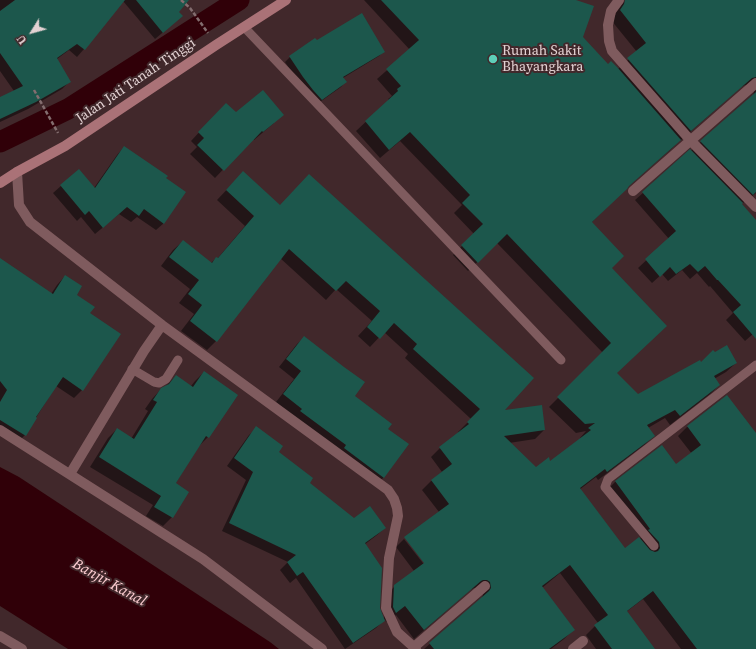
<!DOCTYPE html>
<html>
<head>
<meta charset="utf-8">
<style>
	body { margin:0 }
	#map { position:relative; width:756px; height:649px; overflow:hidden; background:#41282b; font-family:"Source Serif 4",serif }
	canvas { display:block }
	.north { position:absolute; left:12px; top:12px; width:40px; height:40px; -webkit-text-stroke:3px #41282b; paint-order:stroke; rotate:233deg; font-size:11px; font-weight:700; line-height:16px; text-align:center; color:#e3d2d3 }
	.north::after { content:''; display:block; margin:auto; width:14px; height:18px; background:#e3d2d3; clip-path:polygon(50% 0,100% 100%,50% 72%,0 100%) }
</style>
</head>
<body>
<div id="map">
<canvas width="756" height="649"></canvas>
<div class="north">U</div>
</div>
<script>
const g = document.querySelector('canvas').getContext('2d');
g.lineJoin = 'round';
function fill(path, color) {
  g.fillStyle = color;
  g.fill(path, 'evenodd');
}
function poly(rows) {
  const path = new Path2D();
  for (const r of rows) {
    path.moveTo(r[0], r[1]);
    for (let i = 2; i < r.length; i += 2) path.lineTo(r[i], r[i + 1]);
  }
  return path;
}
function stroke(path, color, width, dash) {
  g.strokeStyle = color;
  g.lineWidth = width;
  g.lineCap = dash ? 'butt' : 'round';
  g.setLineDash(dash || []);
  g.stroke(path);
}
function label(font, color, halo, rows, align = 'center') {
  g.font = font + ' "Source Serif 4",serif';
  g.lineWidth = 4;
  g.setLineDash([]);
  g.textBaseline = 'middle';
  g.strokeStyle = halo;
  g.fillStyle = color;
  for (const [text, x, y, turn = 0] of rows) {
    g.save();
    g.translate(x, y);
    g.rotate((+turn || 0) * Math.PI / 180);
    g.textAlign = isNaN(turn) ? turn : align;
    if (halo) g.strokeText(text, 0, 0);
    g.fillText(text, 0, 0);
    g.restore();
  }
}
fill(poly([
	[0,467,19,477,270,642,279,649,68,649,0,606]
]), '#300008');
fill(poly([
	[0,0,188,0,178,12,174,23,155,39,123,1,84,49,77,57,69,50,57,59,69,82,62,89,28,109,0,122,0,98,14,91,0,71],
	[364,0,574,0,582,37,607,66,618,69,637,52,611,20,616,14,616,10,626,0,756,0,756,193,743,203,742,202,741,204,756,222,756,337,753,334,745,341,726,320,733,313,710,286,709,287,697,273,690,279,682,270,668,281,662,274,652,283,638,268,669,239,635,200,753,96,754,92,751,87,745,85,741,87,681,140,681,139,671,149,626,188,591,223,610,268,616,373,637,395,701,363,736,363,726,372,714,379,719,385,710,394,670,425,665,418,648,428,653,436,644,445,598,480,596,477,579,490,624,549,641,538,606,491,615,482,662,447,676,466,692,454,678,436,687,427,756,434,756,649,681,649,643,599,626,612,654,649,596,649,586,635,598,623,560,573,542,588,573,630,564,639,551,649,424,649,482,598,483,595,481,591,474,588,470,590,414,639,396,615,386,622,385,619,376,628,345,649,296,578,290,583,280,570,288,562,222,531,246,480,227,466,249,435,257,428,278,452,308,483,354,519,385,528,377,535,364,545,379,608,384,621,385,596,395,586,414,571,396,547,404,539,426,567,439,512,422,490,431,481,442,472,431,457,440,448,459,433,458,432,471,419,405,358,408,354,384,332,370,347,358,336,372,321,336,289,326,300,280,258,216,341,207,350,181,331,194,314,179,303,190,289,161,266,173,250,183,241,211,263,216,258,217,259,245,226,217,200,234,182,502,412,544,430,535,439,509,443,536,469,549,463,581,439,580,438,586,431,576,433,549,407,603,353,497,243,468,271,453,255,474,234,454,213,462,205,400,141,380,158,356,131,389,100,388,99,392,96,377,79,410,50],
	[315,39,316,41,383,52,379,56,343,78,345,82,341,87,317,104,298,81,285,62,290,57],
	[218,112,236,114,274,123,254,140,253,138,215,178,190,154,197,147,191,141],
	[124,147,165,178,164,223,156,230,137,217,131,222,119,214,95,234,81,217,77,221,53,193,79,170,94,188,117,155],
	[0,259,51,294,57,285,65,276,75,295,89,314,82,390,74,398,56,386,25,435,17,443,0,433],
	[305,337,353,397,387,429,384,477,376,485,276,402,294,379,279,367,297,344],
	[204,372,208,437,199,446,175,484,188,492,172,517,163,526,146,516,153,505,90,467,108,438,117,429,131,439,148,411,145,409,152,399,161,389,165,387,176,376,191,386,195,381]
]), '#0007');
stroke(poly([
	[0,142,68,109,239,0]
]), '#300008', 21);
fill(poly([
	[15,0,125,0,85,50,77,44,57,58,71,82,36,102,0,119,0,97,23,86,0,53,0,11],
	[136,0,189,0,179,12,183,16,163,33],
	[381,0,576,0,594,6,583,37,608,64,611,61,617,67,681,140,629,186,627,189,592,222,624,256,612,268,667,326,617,373,638,394,700,360,701,362,713,350,715,352,727,345,737,363,714,376,720,385,680,416,675,410,647,425,655,436,607,472,605,469,580,488,625,548,639,537,650,550,655,552,658,551,660,548,659,542,648,530,650,529,615,481,662,445,676,464,701,445,687,426,727,395,756,433,756,649,697,649,653,591,627,611,655,649,612,649,594,625,608,615,570,565,542,586,575,630,549,649,434,649,429,643,489,591,491,588,490,582,487,580,483,580,481,581,424,630,405,606,396,613,393,607,394,585,424,563,404,537,449,504,431,480,452,464,439,447,469,424,467,422,480,409,413,349,417,344,394,323,380,339,367,327,380,311,346,281,336,291,289,249,217,342,190,321,202,305,188,294,199,280,169,257,183,240,212,263,216,257,218,258,254,216,226,190,243,171,280,205,309,174,534,378,505,410,542,405,545,430,504,436,536,467,549,457,550,461,591,430,588,428,595,423,585,424,557,397,611,343,507,234,478,263,461,245,483,224,462,203,470,195,410,132,389,150,365,121,398,91,397,89,401,86,386,69,419,40],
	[625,0,756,0,756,77,752,78,691,131,627,58,646,43,620,10,624,4],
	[362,13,385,52,343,77,347,82,322,100,313,90,303,77,289,56,315,38,317,40],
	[263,90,284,115,263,132,262,131,224,171,197,145,204,138,198,132,226,103,236,112],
	[756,92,756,192,753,195,700,141],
	[124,146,168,176,166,178,186,192,164,224,144,209,139,216,127,207,103,228,89,211,85,215,60,185,79,169,95,188],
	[690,149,743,203,742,204,756,220,756,339,733,312,741,305,718,280,717,280,705,266,698,272,690,264,676,274,670,267,660,277,645,259,676,231,642,192],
	[0,258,53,294,65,275,82,286,77,295,95,307,90,313,121,334,83,391,63,377,36,417,37,418,26,436,0,420,0,402,7,390,0,381],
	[304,336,344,367,365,382,355,396,392,424,388,429,409,444,384,478,344,448,346,445,300,411,302,409,283,394,301,371,286,359],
	[204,371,238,395,209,438,206,436,176,483,189,492,173,518,154,507,161,496,99,457,117,428,134,439,157,402,153,400,161,388,169,384,176,375,193,387],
	[256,426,283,446,279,452,313,478,310,483,354,518,370,506,386,528,365,543,382,568,380,608,385,621,353,643,303,572,297,576,287,562,296,555,229,523,253,472,234,458]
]), '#1c574c');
stroke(poly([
	[181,0,190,8,208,33],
	[34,90,58,133]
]), '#836d6f', 2.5, [4, 2]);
stroke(poly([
	[244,27,561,360],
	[132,369,154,382,159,383,166,379,178,360],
	[654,546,605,487,608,479,756,365]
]), '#7f5b5e', 9);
stroke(poly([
	[619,0,611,11,608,25,609,41,612,51,691,141,756,207],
	[17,172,19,205,30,222,162,325,388,490,394,499,397,508,398,516,389,558,386,608,397,632,416,649],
	[633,191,756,83],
	[0,430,203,559,322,649],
	[70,474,144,351,162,325],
	[0,636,22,649],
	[414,647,485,586],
	[573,649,583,641]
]), '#7f5b5e', 10);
stroke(poly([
	[0,183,17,172,65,146,216,45,286,0]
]), '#aa7277', 10);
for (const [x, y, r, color] of [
	[493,59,5,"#5eceb8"]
]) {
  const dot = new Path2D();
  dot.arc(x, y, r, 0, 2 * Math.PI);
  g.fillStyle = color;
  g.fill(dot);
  stroke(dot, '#41282b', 1.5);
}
label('14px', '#e3d2d3', '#41282b', [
	["Rumah Sakit",502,51],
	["Bhayangkara",502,67]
], 'left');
label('14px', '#e3d2d3', '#41282b', [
	["Jalan Jati Tanah Tinggi",136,81,-34]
]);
label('italic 15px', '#fdcdd1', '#41282b', [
	["Banjir Kanal",109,583,29]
]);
</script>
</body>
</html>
